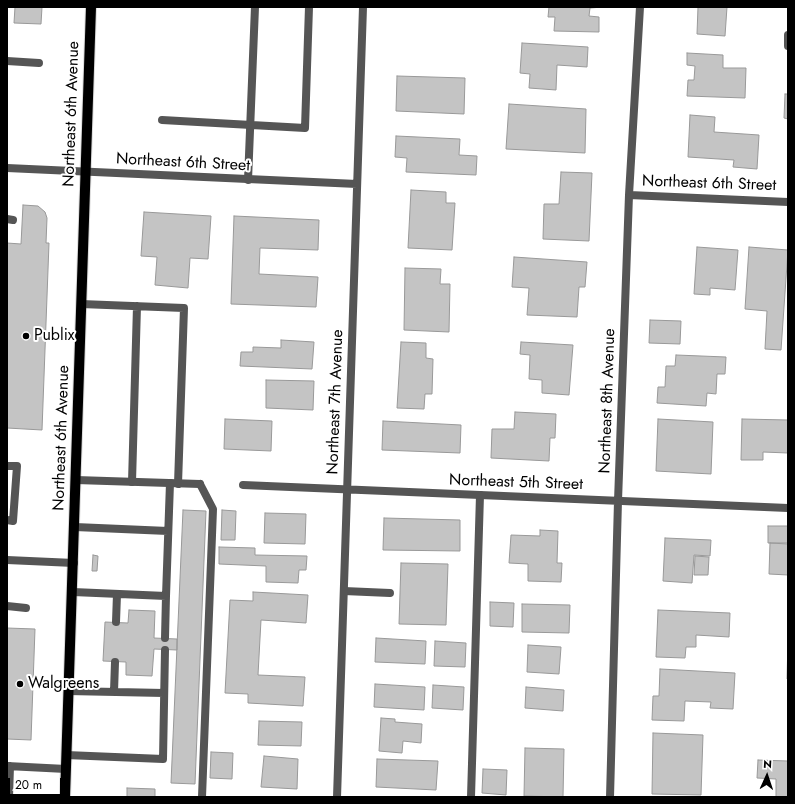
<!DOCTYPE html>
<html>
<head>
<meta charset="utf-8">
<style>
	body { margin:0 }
	#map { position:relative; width:795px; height:804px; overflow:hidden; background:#fff; font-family:Jost,sans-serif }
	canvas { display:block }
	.frame { position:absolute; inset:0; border:8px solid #000; pointer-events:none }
	.north { position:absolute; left:747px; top:756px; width:40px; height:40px; -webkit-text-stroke:3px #fff; paint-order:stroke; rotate:3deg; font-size:11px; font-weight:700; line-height:16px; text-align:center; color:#000 }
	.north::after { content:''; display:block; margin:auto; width:14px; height:18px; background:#000; clip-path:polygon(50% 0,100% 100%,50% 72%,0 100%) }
	.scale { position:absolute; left:8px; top:778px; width:54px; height:18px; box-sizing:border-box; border:2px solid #000; border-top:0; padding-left:5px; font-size:12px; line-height:14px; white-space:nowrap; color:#000; -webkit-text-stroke:3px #fff; paint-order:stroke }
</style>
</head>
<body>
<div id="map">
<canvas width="795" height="804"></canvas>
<div class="frame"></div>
<div class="north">N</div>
<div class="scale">20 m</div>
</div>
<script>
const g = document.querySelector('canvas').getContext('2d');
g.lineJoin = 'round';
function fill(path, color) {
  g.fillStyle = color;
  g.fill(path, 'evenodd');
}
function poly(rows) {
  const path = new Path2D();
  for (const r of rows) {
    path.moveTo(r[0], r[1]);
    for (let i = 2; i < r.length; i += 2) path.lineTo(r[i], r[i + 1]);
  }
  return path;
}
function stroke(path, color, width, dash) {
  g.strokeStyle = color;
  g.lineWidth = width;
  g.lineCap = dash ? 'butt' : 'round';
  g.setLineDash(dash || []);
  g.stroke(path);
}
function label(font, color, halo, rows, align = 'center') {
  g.font = font + ' Jost,sans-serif';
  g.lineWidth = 4;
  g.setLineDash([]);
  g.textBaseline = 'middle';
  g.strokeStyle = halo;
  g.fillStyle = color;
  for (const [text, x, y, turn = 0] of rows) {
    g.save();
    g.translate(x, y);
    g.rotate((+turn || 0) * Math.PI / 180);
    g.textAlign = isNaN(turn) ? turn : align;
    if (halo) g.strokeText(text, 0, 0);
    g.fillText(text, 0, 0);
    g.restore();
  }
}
const building = poly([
	[15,7,42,7,41,24,14,23,15,7],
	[549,7,603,7,590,8,589,16,599,17,599,32,554,31,555,17,548,17,549,7],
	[688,7,727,7,725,36,697,34,698,7,688,7],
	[522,43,588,47,587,67,557,65,556,90,529,88,530,74,520,73,522,43],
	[687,53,723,55,723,68,746,68,745,98,687,96,688,80,694,80,695,66,687,65,687,53],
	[397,76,465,78,464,114,396,111,397,76],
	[785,94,788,94,788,119,784,118,785,94],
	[509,104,586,109,585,153,506,149,509,104],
	[690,115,715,117,714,132,759,135,757,169,733,167,734,160,688,157,690,115],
	[396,136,460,139,459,155,477,156,476,175,406,172,407,158,395,157,396,136],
	[561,172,592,173,589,241,543,239,544,204,559,204,561,172],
	[411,190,446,192,446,203,455,203,452,250,408,248,411,190],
	[23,205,38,206,45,212,47,218,46,243,49,243,42,430,7,428,7,243,21,244,23,205],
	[144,212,211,216,208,259,190,258,188,288,155,285,157,257,141,256,144,212],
	[234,216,319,220,318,250,260,248,259,274,318,277,316,307,231,304,234,216],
	[697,247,738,250,735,290,710,288,710,295,694,294,697,247],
	[749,247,788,250,781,350,765,349,767,311,745,309,749,247],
	[514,257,587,262,585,287,579,287,577,317,527,315,529,288,512,287,514,257],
	[405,268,441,269,440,284,450,284,449,332,404,330,405,268],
	[650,320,681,321,680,344,649,343,650,320],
	[281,340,314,342,312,369,240,366,241,352,253,352,253,347,281,348,281,340],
	[401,342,426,343,426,358,433,359,432,394,425,394,424,409,397,408,401,342],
	[521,342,573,345,569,395,542,393,542,380,529,379,530,355,520,354,521,342],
	[676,355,726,357,725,374,717,374,716,394,707,393,706,406,657,403,658,387,665,387,666,366,675,366,676,355],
	[266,380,314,381,313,410,266,408,266,380],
	[515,412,556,414,555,438,550,438,549,461,491,458,492,429,514,429,515,412],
	[225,419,272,421,271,451,224,449,225,419],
	[658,419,713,422,711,474,656,471,658,419],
	[742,419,788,420,788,453,763,452,763,460,741,460,742,419],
	[383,421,461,425,460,453,382,450,383,421],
	[183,510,206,511,195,784,171,783,183,510],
	[222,510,236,511,235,540,221,540,222,510],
	[265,513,306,514,305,544,264,543,265,513],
	[384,518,460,520,460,551,383,550,384,518],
	[768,526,788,526,788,543,768,543,768,526],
	[540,530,558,531,557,563,562,563,561,582,528,581,528,564,509,563,511,535,540,536,540,530],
	[665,538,711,540,710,556,694,555,692,583,663,581,665,538],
	[770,543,788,544,788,575,769,574,770,543],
	[219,547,255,548,255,555,307,556,306,570,299,570,298,583,266,582,266,566,219,564,219,547],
	[93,555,98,556,97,571,92,571,93,555],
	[695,556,709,557,708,575,694,575,695,556],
	[401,563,448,564,446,625,399,624,401,563],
	[253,592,308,595,306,623,261,620,258,675,305,677,303,706,248,703,248,694,225,693,230,600,253,601,253,592],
	[490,602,514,603,513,627,490,626,490,602],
	[522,604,570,605,569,633,522,632,522,604],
	[129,610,155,611,154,638,177,639,177,650,154,649,152,676,126,675,126,662,103,661,105,622,128,623,129,610],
	[658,610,730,613,729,637,696,635,696,647,686,647,685,658,656,657,658,610],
	[7,628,35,629,31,740,7,739,7,628],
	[376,638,426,641,425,664,375,662,376,638],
	[788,640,788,679,787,679,788,640],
	[435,641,466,643,465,667,434,666,435,641],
	[528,645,561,647,559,674,527,672,528,645],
	[660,669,735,673,733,709,710,708,711,702,685,701,684,721,652,720,653,696,659,696,660,669],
	[375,684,425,687,424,710,374,707,375,684],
	[433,685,464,687,463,710,432,708,433,685],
	[526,687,564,690,563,711,525,708,526,687],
	[381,718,395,719,395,722,422,724,421,743,403,741,402,753,379,751,381,718],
	[259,721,302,722,301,746,258,745,259,721],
	[653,733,703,735,701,795,652,794,653,733],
	[525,748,564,749,563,797,524,796,525,748],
	[211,752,233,753,232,779,210,778,211,752],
	[264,756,298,759,297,789,261,787,264,756],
	[377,759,438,761,436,790,376,787,377,759],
	[758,760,788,761,788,797,776,797,776,779,757,778,758,760],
	[483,769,507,770,506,795,482,793,483,769],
	[127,788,155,789,155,797,127,797,127,788]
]);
fill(building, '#c4c4c4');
stroke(building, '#999', 1);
const primary = poly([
	[65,797,91,7]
]);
stroke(primary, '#dbdbdb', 12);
stroke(poly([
	[788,35,788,46],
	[7,61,39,63],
	[162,120,305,128,309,7],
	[248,180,255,7],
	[7,219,13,220],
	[81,304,184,308,178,484],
	[7,466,17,466,13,521,7,520],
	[132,482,137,306],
	[200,484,213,509,202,797],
	[75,527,168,531],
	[7,560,74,563],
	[344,591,390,593],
	[73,592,166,596,170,483],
	[7,606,26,608],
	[116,622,117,594],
	[165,638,166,596],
	[68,691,164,693],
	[114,692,115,662],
	[66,755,163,759,165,650],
	[7,766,66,769],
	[9,797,10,766],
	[471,797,480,495]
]), '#555', 8);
stroke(poly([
	[7,168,357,184],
	[629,195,788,202],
	[76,480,200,484],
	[243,485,788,508],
	[337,797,363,7],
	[610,797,618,501,629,195,640,7]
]), '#555', 8);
stroke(primary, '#000', 10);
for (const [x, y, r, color] of [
	[26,336,4,"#000"],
	[20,684,4,"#000"]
]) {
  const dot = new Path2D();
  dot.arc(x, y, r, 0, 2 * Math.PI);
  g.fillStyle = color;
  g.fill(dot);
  stroke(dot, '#fff', 1.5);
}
label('16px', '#000', '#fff', [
	["Northeast 6th Avenue",72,114,-88],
	["Northeast 6th Street",183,163,3],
	["Northeast 6th Street",709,184,2],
	["Northeast 8th Avenue",608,401,-88],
	["Northeast 7th Avenue",336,402,-88],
	["Northeast 6th Avenue",62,438,-88],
	["Northeast 5th Street",516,483,2]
]);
label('16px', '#000', '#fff', [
	["Publix",34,336],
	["Walgreens",28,684]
], 'left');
</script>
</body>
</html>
